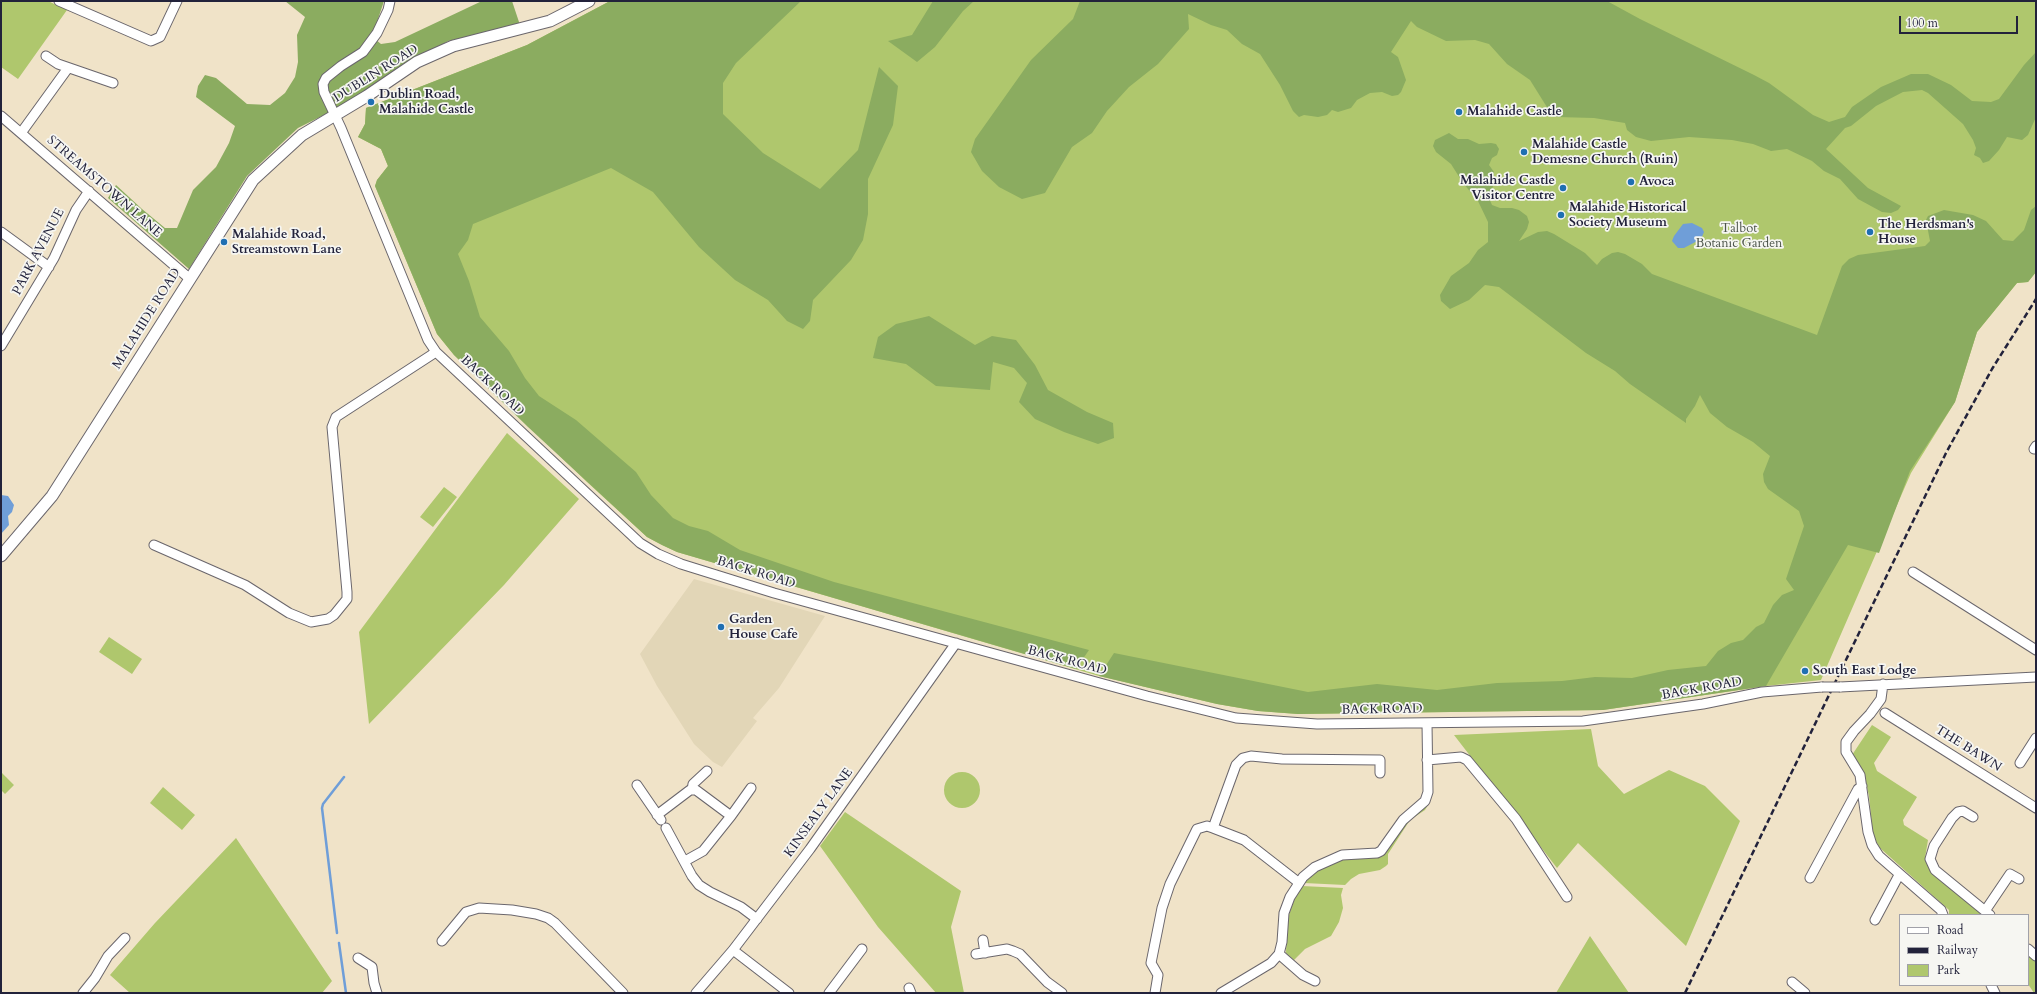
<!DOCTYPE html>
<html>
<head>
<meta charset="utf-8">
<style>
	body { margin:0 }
	#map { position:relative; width:2037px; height:994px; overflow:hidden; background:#f0e3c8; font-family:Cardo,serif }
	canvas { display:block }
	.frame { position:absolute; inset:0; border:2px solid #22223b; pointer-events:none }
	.legend { position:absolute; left:1899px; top:914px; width:130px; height:72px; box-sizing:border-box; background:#f6f6f2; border:1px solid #a1a1a9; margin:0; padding:5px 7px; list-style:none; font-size:12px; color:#22223b }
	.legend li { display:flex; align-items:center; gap:8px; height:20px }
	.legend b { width:20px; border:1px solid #a1a1a9 }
	.scale { position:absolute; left:1899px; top:16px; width:119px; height:18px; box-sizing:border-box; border:2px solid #22223b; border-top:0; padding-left:5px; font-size:12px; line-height:14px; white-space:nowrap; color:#22223b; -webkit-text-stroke:3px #f6f6f2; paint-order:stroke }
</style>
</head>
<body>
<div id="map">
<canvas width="2037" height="994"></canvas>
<div class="frame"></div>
<ul class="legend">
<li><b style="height:5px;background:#fff"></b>Road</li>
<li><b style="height:5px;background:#22223b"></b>Railway</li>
<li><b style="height:11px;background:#afc76d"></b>Park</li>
</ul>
<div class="scale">100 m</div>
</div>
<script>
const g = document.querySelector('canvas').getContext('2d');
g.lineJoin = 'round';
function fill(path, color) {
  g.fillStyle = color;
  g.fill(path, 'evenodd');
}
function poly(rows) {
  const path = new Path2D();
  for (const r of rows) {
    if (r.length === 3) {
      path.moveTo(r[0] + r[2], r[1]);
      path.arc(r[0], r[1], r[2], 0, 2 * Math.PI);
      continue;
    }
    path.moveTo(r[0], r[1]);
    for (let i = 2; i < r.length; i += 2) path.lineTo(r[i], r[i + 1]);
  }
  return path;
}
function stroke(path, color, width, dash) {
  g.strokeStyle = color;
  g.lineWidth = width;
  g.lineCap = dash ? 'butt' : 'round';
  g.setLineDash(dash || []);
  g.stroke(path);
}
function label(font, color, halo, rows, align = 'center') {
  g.font = font + ' Cardo,serif';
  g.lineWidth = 3.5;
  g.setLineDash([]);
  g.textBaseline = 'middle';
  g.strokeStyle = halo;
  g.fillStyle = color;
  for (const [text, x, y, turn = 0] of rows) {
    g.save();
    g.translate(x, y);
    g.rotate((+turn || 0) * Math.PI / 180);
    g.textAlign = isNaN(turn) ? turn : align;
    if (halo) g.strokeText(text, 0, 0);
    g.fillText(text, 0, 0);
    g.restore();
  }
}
fill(poly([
	[694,579,825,616,779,688,753,718,757,721,722,767,713,762,694,744,657,686,640,654]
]), '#e2d6b7');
fill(poly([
	[1,1,48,1,67,10,18,79,1,67],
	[610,1,2036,1,2036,272,2028,282,2017,283,1977,332,1955,402,1911,473,1821,680,1766,686,1603,710,1298,714,1258,711,1217,704,1099,676,677,552,662,545,647,537,587,482,454,355,437,334,375,186,377,180,388,166,381,149,358,137,365,124,366,108,527,45],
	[507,433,579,499,504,585,369,724,359,632],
	[444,487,457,497,433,527,420,517],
	[109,637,142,659,132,674,99,652],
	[1872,725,1891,737,1874,763,1877,771,1917,797,1903,820,1904,825,1928,840,1925,858,1930,869,1982,915,1949,915,1949,910,1880,848,1873,836,1869,796,1864,774,1852,755],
	[1591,729,1598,766,1624,794,1669,770,1705,786,1740,821,1686,946,1578,843,1557,868,1454,735],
	[962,790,18],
	[1,772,14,785,5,794,1,790],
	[163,787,195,815,182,830,150,803],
	[1427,804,1428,805,1425,810,1410,820,1388,854,1388,864,1386,866,1380,870,1359,874,1351,879,1345,885,1304,883,1316,872,1339,860,1384,854,1407,820],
	[845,812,961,891,951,927,964,993,936,993,878,927,820,846],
	[236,838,332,981,322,993,130,993,110,975,155,923],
	[1302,886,1343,888,1341,895,1343,908,1339,922,1331,936,1305,949,1294,960,1286,953,1287,921,1295,897],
	[1590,936,1629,993,1556,993],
	[2028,954,2036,961,2036,993,2034,993,2028,984]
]), '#afc76d');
fill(poly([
	[285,1,384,1,375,28,375,39,381,44,395,42,482,1,512,1,520,25,448,41,342,106,298,128,247,176,189,269,108,198,116,185,142,209,165,228,177,228,193,190,216,167,229,143,235,126,196,97,198,86,205,75,216,78,247,104,270,105,285,93,295,77,298,62,297,35,305,17],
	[610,1,801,1,736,63,723,83,723,114,763,153,820,189,858,150,879,67,898,86,893,125,868,179,868,214,863,240,851,260,813,300,810,321,803,329,787,321,768,300,735,280,699,247,653,192,611,168,473,224,468,240,458,254,469,281,480,317,509,351,525,378,539,396,576,420,636,472,651,495,673,518,689,526,708,531,740,550,834,582,1089,650,1076,669,677,552,662,545,647,537,528,427,454,355,437,334,375,186,377,180,388,166,381,149,358,137,365,124,366,108,527,45],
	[933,1,974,1,963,11,935,47,917,62,888,41,912,35],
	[1080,1,1607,1,1640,19,1754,75,1769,83,1813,115,1829,122,1845,117,1852,107,1881,87,1911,74,1928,74,1951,85,1972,101,1991,102,1999,99,2024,65,2036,52,2036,117,2028,135,2022,140,2007,137,1999,150,1989,161,1983,163,1980,158,1974,155,1976,148,1973,140,1963,124,1928,93,1922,90,1903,92,1876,106,1851,126,1845,128,1826,149,1868,188,1901,206,1898,210,1891,213,1882,212,1858,199,1840,179,1824,171,1812,161,1787,149,1771,151,1753,144,1732,140,1689,137,1651,141,1636,137,1627,130,1625,123,1594,118,1557,117,1550,112,1530,80,1507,64,1489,44,1475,40,1446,41,1417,27,1411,21,1391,52,1398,57,1406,80,1401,92,1398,95,1392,96,1382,92,1370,93,1357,100,1351,108,1338,112,1332,110,1327,115,1318,117,1304,115,1299,117,1293,111,1280,85,1260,54,1242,44,1227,30,1211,25,1188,14,1189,29,1158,64,1129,87,1107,111,1092,133,1072,147,1045,193,1022,199,999,187,982,171,971,152,975,139,1031,60,1073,19],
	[1449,133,1458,139,1468,139,1479,144,1491,143,1496,144,1499,149,1497,155,1492,158,1489,165,1494,172,1494,183,1489,198,1492,205,1500,208,1512,208,1519,210,1527,216,1529,222,1527,229,1519,241,1538,232,1547,231,1554,234,1585,253,1597,265,1602,259,1612,253,1618,252,1625,254,1642,264,1652,274,1817,335,1842,266,1849,259,1858,255,1925,246,1930,241,1926,220,1928,216,1944,210,1973,215,1986,221,2003,240,2013,241,2024,230,2031,210,2036,206,2036,272,2028,282,2017,283,1977,332,1955,402,1910,471,1879,553,1848,545,1766,686,1603,710,1298,714,1258,711,1217,704,1099,676,1114,653,1308,692,1377,684,1437,690,1497,683,1562,681,1595,677,1632,678,1668,670,1706,666,1718,651,1731,643,1743,640,1756,627,1764,623,1773,605,1782,595,1794,590,1786,579,1804,526,1799,511,1768,489,1764,482,1763,474,1770,456,1753,442,1727,427,1710,413,1700,395,1695,406,1686,419,1686,423,1630,384,1615,371,1586,353,1499,287,1485,285,1469,300,1450,309,1441,301,1440,295,1451,276,1469,263,1478,250,1488,242,1488,222,1478,201,1463,183,1451,164,1436,152,1433,146,1435,140],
	[929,316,975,345,992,336,1016,340,1035,365,1048,390,1087,412,1113,423,1114,438,1098,444,1064,432,1035,419,1019,402,1027,383,1014,368,993,362,990,390,936,386,906,364,873,358,878,337,896,324]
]), '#8bac60');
fill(poly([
	[1692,223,1702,228,1704,232,1701,239,1684,248,1678,248,1672,241,1674,236,1683,224],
	[1,495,8,496,14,505,12,512,8,516,9,525,1,534]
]), '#6f9ed8');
stroke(poly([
	[337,933,322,808,323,804,344,777],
	[339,943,346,993]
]), '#6f9ed8', 2.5);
const minor = poly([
	[59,1,151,41,160,37,177,1],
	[390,1,388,10,377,33,363,52,341,66,326,78,323,84,324,92,341,128,428,340,436,352,640,543,658,554,681,564,774,593,1147,696,1236,718,1317,724,1583,721,1703,704,1762,692,1822,687],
	[46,56,58,64,113,83],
	[1,116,190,279],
	[21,133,68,68],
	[1,232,49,267],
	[1,346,54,258,76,210,89,191],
	[2034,449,2036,446],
	[154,545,245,585,289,613,311,622,328,619,334,615,347,599,347,592,332,427,336,417,436,352],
	[1913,572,2036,650],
	[1883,684,1881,699,1870,714,1854,731,1846,742,1846,752,1860,775,1868,832,1872,845,1879,856,1941,910,1943,915],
	[1840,687,2036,677],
	[1885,713,2036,808],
	[1427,760,1461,757,1467,760,1516,819,1567,897],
	[2020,763,2036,738],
	[637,785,661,820],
	[692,790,693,784,707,771],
	[657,815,690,790,696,790,731,816,703,851,685,861],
	[731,816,751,788],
	[1973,817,1963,811,1958,812,1952,818,1934,846,1930,859,1935,870,1990,915],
	[666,828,692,876,699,885,710,892,741,907,757,919],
	[1213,828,1236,765,1243,758,1251,756,1282,759,1380,760,1380,773],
	[1810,878,1858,789,1862,786],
	[1985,911,2010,874,2019,879],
	[1875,920,1899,875],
	[983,940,985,953],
	[442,941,466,912,479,908,512,910,536,914,548,918,555,923,623,993],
	[2028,949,2036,956],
	[733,950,789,993],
	[976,954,1007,949,1013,951,1020,954,1047,982,1062,993],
	[1279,954,1303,975,1315,981],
	[358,958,372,967,374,983,377,993],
	[1792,982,1805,993],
	[1991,985,1995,993],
	[909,988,911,993],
	[83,993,95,978,108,956,125,938],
	[696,993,733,950,810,849,956,643],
	[829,993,862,949],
	[1155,993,1158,975,1151,963,1162,908,1170,884,1197,829,1207,826,1213,828,1244,840,1298,882],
	[1221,993,1271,963,1279,954,1282,942,1284,913,1290,897,1303,877,1315,867,1342,855,1377,853,1381,851,1403,820,1425,801,1428,792,1427,723]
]);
const major = poly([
	[1,556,52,496,253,180,302,135,367,96,417,62,453,46,550,21,589,1]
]);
stroke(minor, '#6a666c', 11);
stroke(major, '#6a666c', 13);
stroke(minor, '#fff', 9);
stroke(major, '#fff', 11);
stroke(poly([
	[1685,993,1946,453,1992,369,2036,299]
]), '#22223b', 2.5, [6, 3]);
const minorBridge = poly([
	[1822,687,1840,687]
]);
stroke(minorBridge, '#6a666c', 11, []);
stroke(minorBridge, '#fff', 9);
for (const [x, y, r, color] of [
	[371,102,4,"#1f6fb2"],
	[1459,112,4,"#1f6fb2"],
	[1524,152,4,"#1f6fb2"],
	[1631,182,4,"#1f6fb2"],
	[1563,188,4,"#1f6fb2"],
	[1561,215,4,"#1f6fb2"],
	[1870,232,4,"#1f6fb2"],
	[224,242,4,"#1f6fb2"],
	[721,627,4,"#1f6fb2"],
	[1805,671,4,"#1f6fb2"]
]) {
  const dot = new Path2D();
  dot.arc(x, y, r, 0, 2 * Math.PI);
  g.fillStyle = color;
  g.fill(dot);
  stroke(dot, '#f6f6f2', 1.5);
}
label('13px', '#22223b', '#f6f6f2', [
	["DUBLIN ROAD",376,74,-32],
	["STREAMSTOWN LANE",104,187,41],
	["PARK AVENUE",39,252,-62],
	["MALAHIDE ROAD",147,319,-58],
	["BACK ROAD",492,386,43],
	["BACK ROAD",756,573,17],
	["BACK ROAD",1067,661,15],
	["BACK ROAD",1702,689,-10],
	["BACK ROAD",1382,710,-1],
	["THE BAWN",1968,749,32],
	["KINSEALY LANE",819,813,-54]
]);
label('bold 13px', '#22223b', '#f6f6f2', [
	["Dublin Road,",379,95],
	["Malahide Castle",379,110],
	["Malahide Castle",1467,112],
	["Malahide Castle",1532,145],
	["Demesne Church (Ruin)",1532,160],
	["Malahide Castle",1555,181,"right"],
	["Visitor Centre",1555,196,"right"],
	["Avoca",1639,182],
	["Malahide Historical",1569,208],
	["Society Museum",1569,223],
	["The Herdsman's",1878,225],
	["House",1878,240],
	["Malahide Road,",232,235],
	["Streamstown Lane",232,250],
	["Garden",729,620],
	["House Cafe",729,635],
	["South East Lodge",1813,671]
], 'left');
label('13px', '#4c544a', '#f6f6f2', [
	["Talbot",1739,229],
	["Botanic Garden",1739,244]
]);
</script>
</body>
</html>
